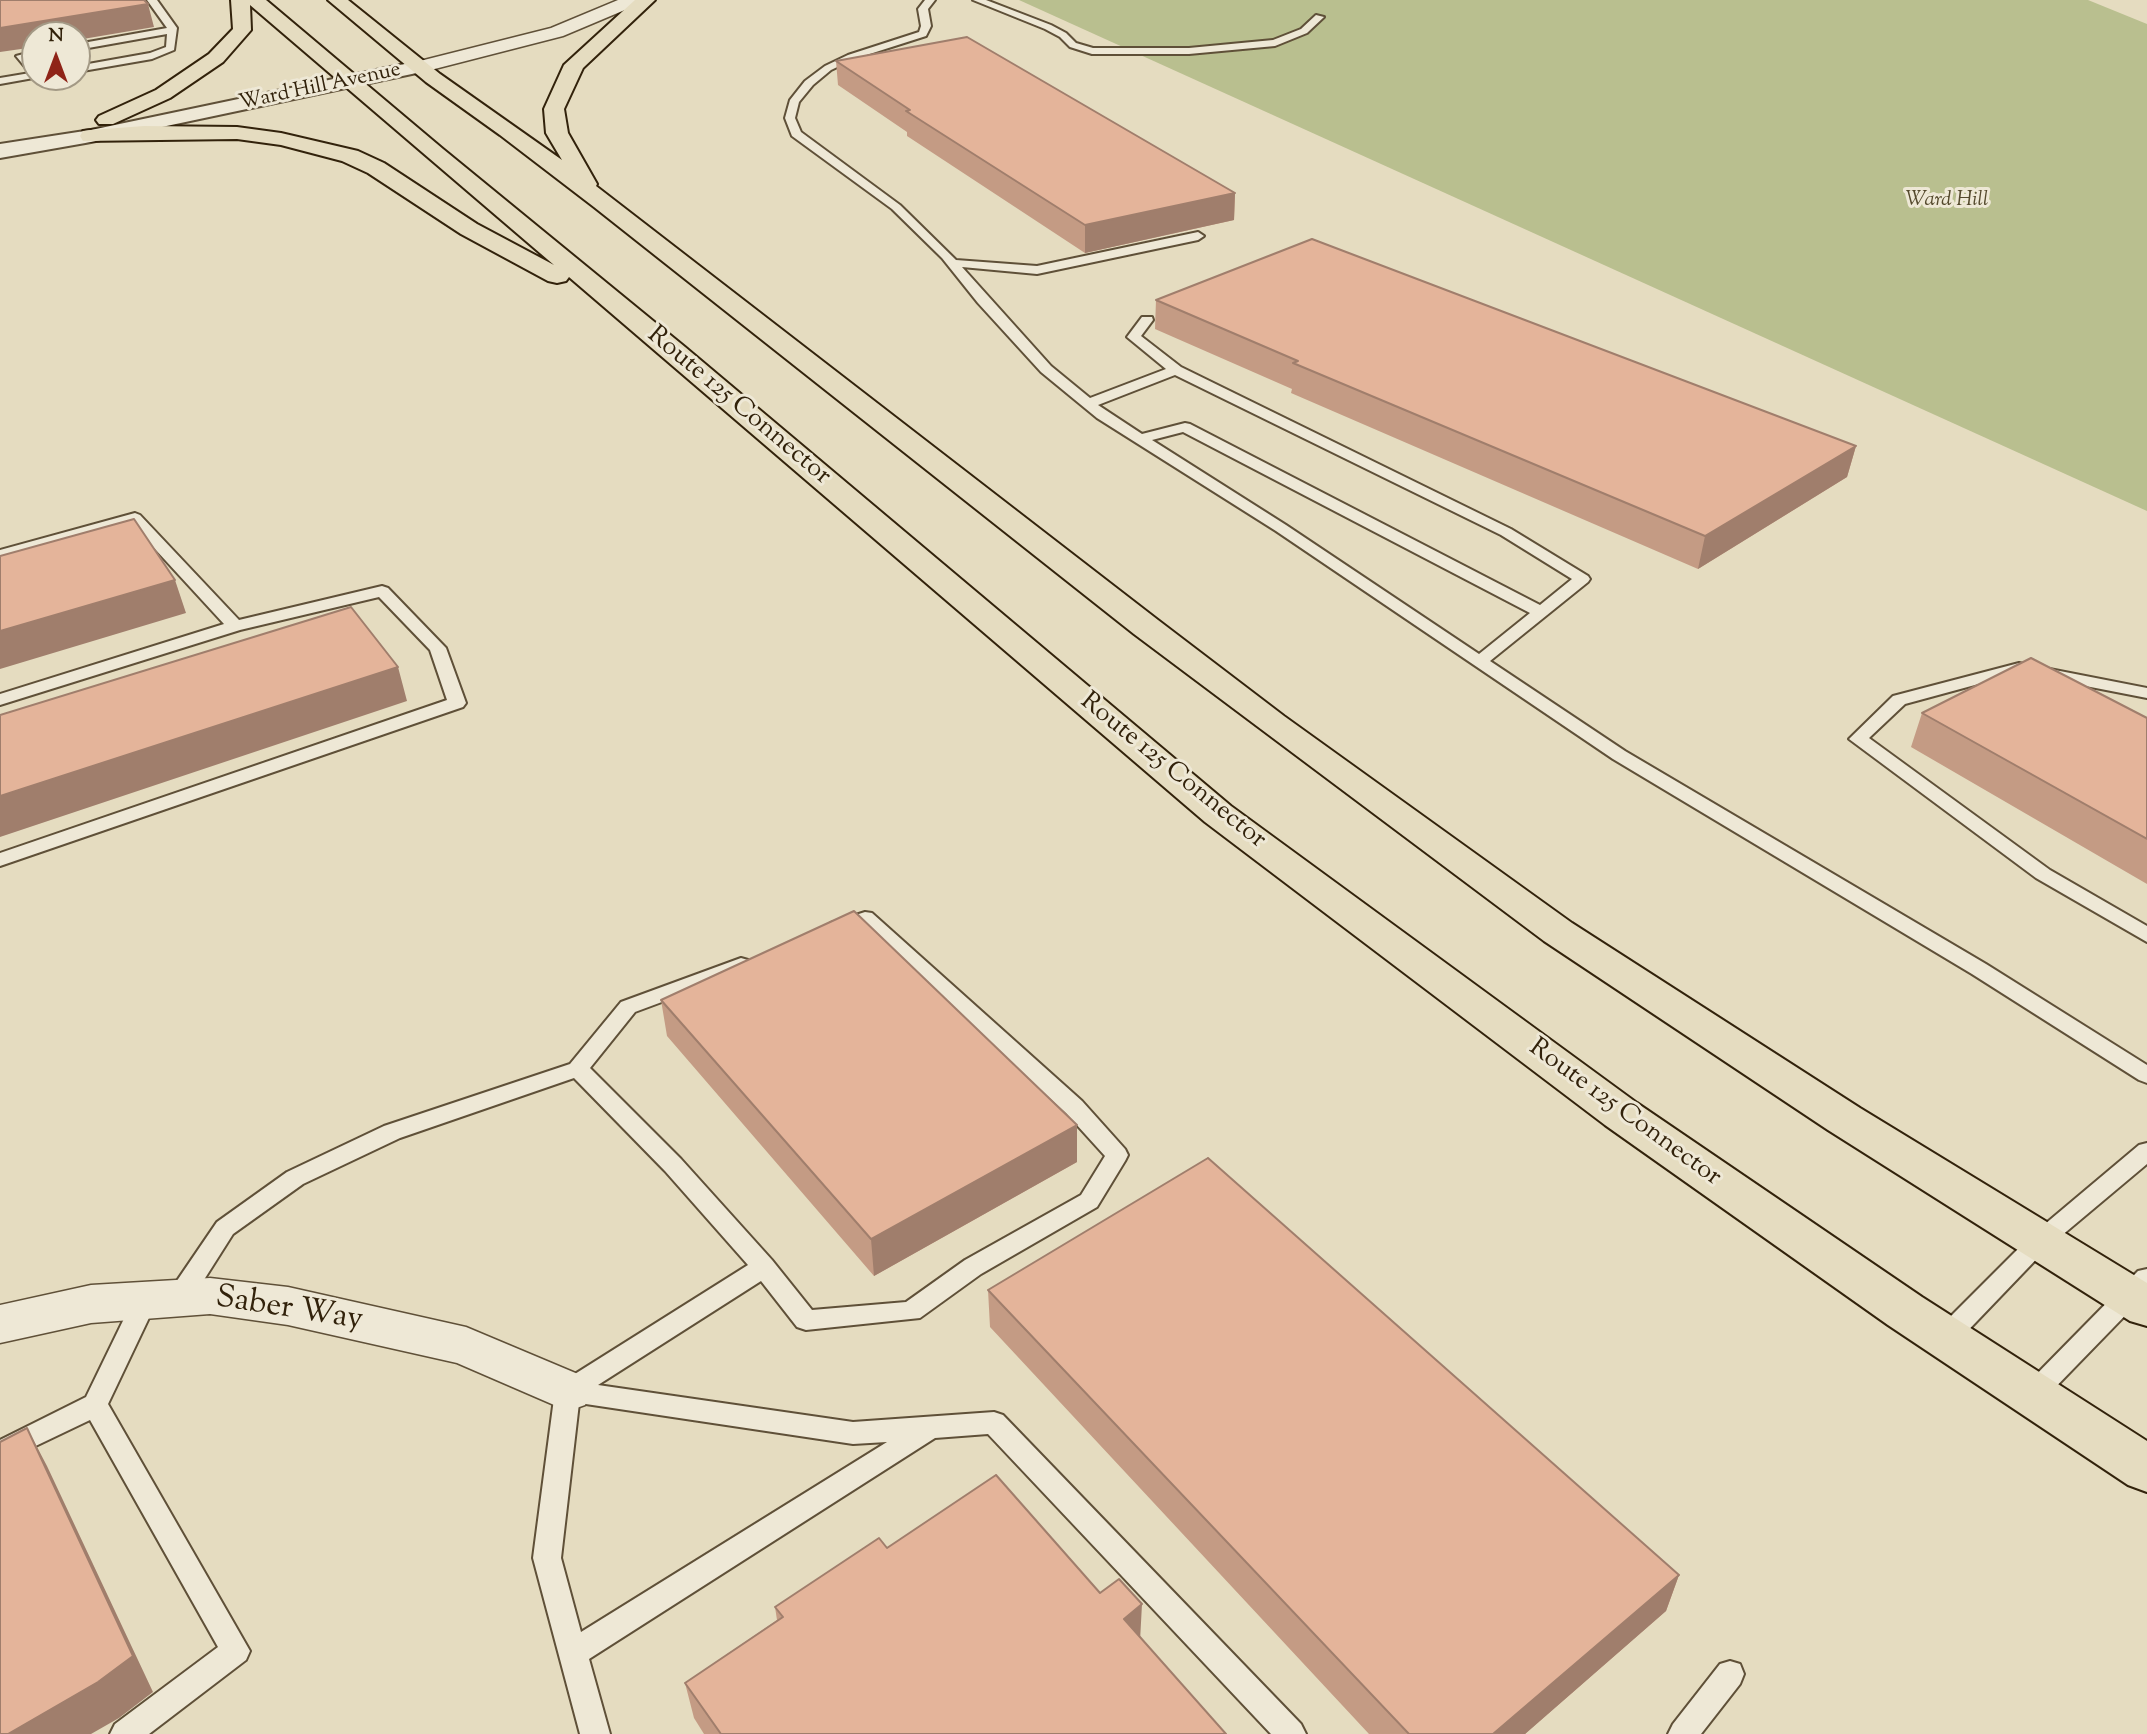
<!DOCTYPE html>
<html>
<head>
<meta charset="utf-8">
<style>
	body { margin:0 }
	#map { position:relative; width:2147px; height:1734px; overflow:hidden; background:#e5dcc0; font-family:"Sorts Mill Goudy",serif }
	canvas { display:block }
	.north { position:absolute; left:21px; top:21px; width:70px; height:70px; box-sizing:border-box; background:#eee8d6; border:2px solid #a39985; border-radius:50%; rotate:0deg; font-size:19px; font-weight:700; line-height:28px; text-align:center; color:#32220b }
	.north::after { content:''; display:block; margin:auto; width:24px; height:32px; background:#8f2418; clip-path:polygon(50% 0,100% 100%,50% 72%,0 100%) }
</style>
</head>
<body>
<div id="map">
<canvas width="2147" height="1734"></canvas>
<div class="north">N</div>
</div>
<script>
const g = document.querySelector('canvas').getContext('2d');
g.lineJoin = 'round';
function fill(path, color) {
  g.fillStyle = color;
  g.fill(path, 'evenodd');
}
function poly(rows) {
  const path = new Path2D();
  for (const r of rows) {
    path.moveTo(r[0], r[1]);
    for (let i = 2; i < r.length; i += 2) path.lineTo(r[i], r[i + 1]);
  }
  return path;
}
function stroke(path, color, width, dash) {
  g.strokeStyle = color;
  g.lineWidth = width;
  g.lineCap = dash ? 'butt' : 'round';
  g.setLineDash(dash || []);
  g.stroke(path);
}
function label(font, color, halo, rows, align = 'center') {
  g.font = font + ' "Sorts Mill Goudy",serif';
  g.lineWidth = 6;
  g.setLineDash([]);
  g.textBaseline = 'middle';
  g.strokeStyle = halo;
  g.fillStyle = color;
  for (const [text, x, y, turn = 0] of rows) {
    g.save();
    g.translate(x, y);
    g.rotate((+turn || 0) * Math.PI / 180);
    g.textAlign = isNaN(turn) ? turn : align;
    if (halo) g.strokeText(text, 0, 0);
    g.fillText(text, 0, 0);
    g.restore();
  }
}
fill(poly([
	[1019,0,2088,0,2147,24,2147,511]
]), '#b9bf8f');
const service = poly([
	[147,0,157,0,177,28,174,50,152,59,77,72,77,66,150,53,166,47,167,34,77,50,77,44,167,28,147,0],
	[925,0,935,0,928,9,931,26,926,36,854,59,831,70,813,85,799,102,795,118,801,132,900,205,956,260,1037,266,1198,232,1204,236,1198,240,1037,274,962,267,1051,366,1090,398,1166,369,1127,337,1142,317,1152,317,1153,320,1141,336,1181,367,1511,529,1588,576,1590,579,1588,582,1490,661,1625,751,1986,964,2147,1065,2147,1083,2139,1080,1972,974,1613,759,1276,531,1097,418,1041,372,978,303,942,258,892,209,792,136,785,118,790,100,805,81,825,66,848,55,919,32,921,26,918,9,925,0],
	[1175,375,1501,535,1572,579,1540,605,1190,424,1185,423,1142,434,1098,405,1175,375],
	[1183,432,1530,613,1479,654,1286,525,1152,440,1183,432],
	[973,0,986,0,1051,25,1066,33,1076,43,1093,48,1189,48,1273,40,1301,29,1316,15,1324,17,1307,33,1275,46,1189,54,1092,54,1070,47,1060,37,1045,29,973,0],
	[35,51,35,57,28,58,35,66,35,77,39,77,0,84,0,78,30,73,16,56,35,51],
	[135,513,140,515,239,620,382,586,388,588,446,648,466,703,463,707,0,866,0,853,447,700,430,650,379,597,240,630,0,705,0,694,224,624,132,524,0,560,0,550,135,513],
	[2019,663,2147,688,2147,698,2019,673,1905,704,1869,738,2050,870,2147,926,2147,942,2036,878,1849,739,1893,696,2019,663],
	[865,912,872,913,1082,1101,1125,1149,1128,1155,1125,1161,1097,1207,981,1274,920,1318,806,1330,797,1327,761,1281,598,1385,853,1422,994,1412,1003,1415,1301,1724,1306,1734,1271,1734,988,1434,935,1438,589,1659,610,1734,580,1734,533,1558,555,1391,559,1384,748,1265,665,1171,574,1078,400,1138,303,1184,233,1234,188,1305,179,1308,170,1305,167,1298,170,1291,217,1222,287,1172,384,1126,570,1064,621,1002,741,958,748,960,751,965,748,970,635,1012,590,1068,681,1159,772,1260,812,1310,906,1302,965,1260,1081,1195,1105,1156,1066,1113,862,926,838,935,831,933,828,928,831,923,865,912],
	[579,1403,853,1444,887,1442,581,1632,561,1558,579,1403],
	[2147,1143,2147,1164,2048,1247,1955,1344,1946,1347,1937,1344,1934,1337,1937,1330,2032,1235,2139,1145,2147,1143],
	[2147,1269,2147,1293,2042,1401,2033,1405,2024,1401,2020,1394,2024,1387,2138,1271,2147,1269],
	[145,1291,154,1294,157,1301,108,1404,250,1651,246,1660,149,1734,110,1734,115,1724,218,1647,90,1420,0,1463,0,1440,86,1397,136,1294,145,1291],
	[1730,1661,1740,1664,1744,1674,1740,1684,1701,1734,1668,1734,1673,1724,1720,1664,1730,1661]
]);
const minor = poly([
	[618,0,642,0,639,4,563,36,419,73,410,67,412,63,551,28,618,0],
	[210,1278,288,1287,466,1327,585,1377,592,1391,585,1405,568,1411,457,1363,288,1325,210,1314,91,1323,0,1343,0,1305,91,1285,210,1278]
]);
const tertiary = poly([
	[419,61,426,63,429,67,426,71,91,142,0,158,0,144,91,130,419,61]
]);
const trunk = poly([
	[231,0,266,0,443,149,685,347,1231,806,1637,1103,1922,1297,2147,1441,2147,1492,2128,1485,1888,1325,1605,1125,1205,822,569,277,566,281,557,283,548,281,461,234,368,173,342,161,281,145,237,139,83,141,80,136,83,131,91,130,144,126,237,127,281,133,358,151,384,163,477,224,554,265,250,5,251,30,223,62,170,98,113,124,99,124,96,120,99,116,156,90,209,54,233,29,231,0],
	[328,0,348,0,440,74,562,160,546,133,544,109,564,65,635,0,655,0,583,68,564,109,568,133,597,184,596,186,1158,620,1284,716,1572,923,1860,1108,2147,1283,2147,1326,2130,1321,1828,1130,1544,941,1134,634,594,207,500,135,426,82,328,0]
]);
stroke(service, '#5f5038', 4);
stroke(minor, '#5f5038', 3);
stroke(tertiary, '#5f5038', 4);
stroke(trunk, '#32220b', 4);
fill(service, '#eee8d6');
fill(minor, '#eee8d6');
fill(tertiary, '#eee8d6');
fill(trunk, '#e5dcc0');
fill(poly([
	[836,61,1235,193,1234,220,1085,253,907,136,907,132,838,85],
	[1156,300,1856,446,1847,477,1698,569,1291,393,1292,389,1155,329],
	[1922,713,2147,718,2147,884,1911,747],
	[661,1000,1077,1125,1077,1162,874,1276,667,1036],
	[988,1290,1679,1575,1666,1611,1525,1734,1369,1734,990,1327],
	[887,1548,1140,1638,1226,1734,704,1734,694,1718,685,1683,777,1620,775,1607]
]), '#c49b84');
fill(poly([
	[148,4,154,27,77,40,77,35,35,35,35,47,0,52,0,28],
	[1235,193,1234,220,1085,253,1085,225],
	[1856,446,1847,477,1698,569,1705,536],
	[175,580,186,613,0,669,0,631],
	[398,667,407,701,0,837,0,796],
	[1077,1125,1077,1162,874,1276,871,1239],
	[27,1428,47,1466,153,1692,119,1718,91,1734,8,1734],
	[1679,1575,1666,1611,1525,1734,1493,1734],
	[1142,1604,1140,1641,1124,1619]
]), '#a07e6c');
const building = poly([
	[0,0,144,0,148,4,0,28,0,0],
	[967,37,1235,193,1085,225,906,111,910,110,836,61,967,37],
	[1312,239,1856,446,1705,536,1293,363,1298,361,1156,300,1312,239],
	[134,519,175,580,0,631,0,556,134,519],
	[351,607,398,667,0,796,0,715,351,607],
	[2031,658,2147,718,2147,839,1922,713,2031,658],
	[854,911,1077,1125,871,1239,661,1000,854,911],
	[1208,1158,1679,1575,1493,1734,1409,1734,988,1290,1208,1158],
	[27,1428,133,1656,98,1682,8,1734,0,1734,0,1442,27,1428],
	[996,1475,1100,1593,1119,1579,1142,1604,1124,1619,1226,1734,721,1734,685,1683,783,1617,775,1607,879,1538,887,1548,996,1475]
]);
fill(building, '#e4b49a');
stroke(building, '#a07e6c', 2);
label('21px', '#32220b', '#eee8d6', [
	["Ward Hill Avenue",320,88,-12]
]);
label('italic 21px', '#54492c', '#eee8d6', [
	["Ward Hill",1947,201]
]);
label('26px', '#32220b', '#eee8d6', [
	["Route 125 Connector",738,407,40],
	["Route 125 Connector",1172,772,39],
	["Route 125 Connector",1624,1114,36]
]);
label('32px', '#32220b', '#eee8d6', [
	["Saber Way",289,1311,9]
]);
</script>
</body>
</html>
